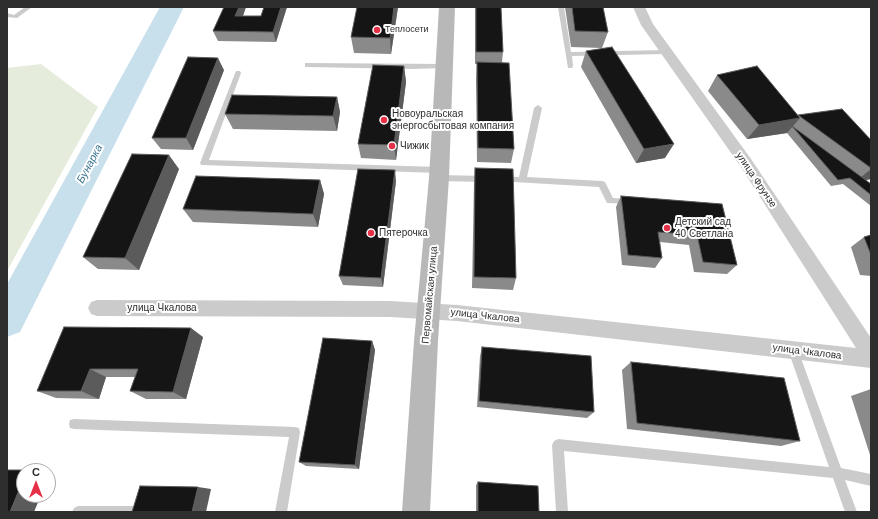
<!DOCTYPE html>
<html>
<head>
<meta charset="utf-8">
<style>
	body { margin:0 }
	#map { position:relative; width:878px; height:519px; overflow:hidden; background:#fff; font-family:Arial,sans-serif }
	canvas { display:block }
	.frame { position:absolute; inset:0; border:8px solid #2e2e2e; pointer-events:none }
	.north { position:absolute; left:16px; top:463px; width:40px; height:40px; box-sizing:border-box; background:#fff; border:1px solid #ababab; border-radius:50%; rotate:0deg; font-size:11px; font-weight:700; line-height:16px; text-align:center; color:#2e2e2e }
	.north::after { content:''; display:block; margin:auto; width:14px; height:18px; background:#e63048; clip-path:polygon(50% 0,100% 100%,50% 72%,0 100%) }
</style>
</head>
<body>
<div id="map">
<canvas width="878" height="519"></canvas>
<div class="frame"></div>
<div class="north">С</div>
</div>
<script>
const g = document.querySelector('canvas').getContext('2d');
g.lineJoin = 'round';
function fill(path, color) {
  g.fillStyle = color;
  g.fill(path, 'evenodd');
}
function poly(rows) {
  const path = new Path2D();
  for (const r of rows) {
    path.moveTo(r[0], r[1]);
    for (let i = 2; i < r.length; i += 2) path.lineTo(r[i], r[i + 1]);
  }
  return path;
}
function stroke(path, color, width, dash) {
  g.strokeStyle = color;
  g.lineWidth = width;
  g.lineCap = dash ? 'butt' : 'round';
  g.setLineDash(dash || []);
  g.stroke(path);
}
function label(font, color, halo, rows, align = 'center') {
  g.font = font + ' Arial,sans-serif';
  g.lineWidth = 4;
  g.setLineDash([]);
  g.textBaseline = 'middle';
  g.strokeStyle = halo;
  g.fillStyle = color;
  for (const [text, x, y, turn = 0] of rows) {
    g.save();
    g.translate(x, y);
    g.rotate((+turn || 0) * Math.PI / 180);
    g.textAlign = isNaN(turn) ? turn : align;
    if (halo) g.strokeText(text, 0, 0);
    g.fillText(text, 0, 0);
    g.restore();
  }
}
fill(poly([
	[41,64,98,107,7,271,7,68]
]), '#e5ecdc');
fill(poly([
	[160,7,184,7,20,332,7,337,7,284,160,7]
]), '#c8e0ec');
fill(poly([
	[25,7,32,7,17,18,7,17,7,13,14,15,25,7],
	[558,7,564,7,571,52,666,50,669,52,666,54,572,56,573,66,572,68,568,68,558,7],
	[305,63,445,64,448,66,445,68,412,69,307,67,305,67,305,63],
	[236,71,240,71,241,73,209,160,439,167,443,170,439,173,201,165,200,163,236,71],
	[538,105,542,108,527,177,602,181,605,182,613,198,630,199,633,200,634,202,633,204,607,203,599,187,497,181,496,179,500,176,519,177,534,108,538,105],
	[439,175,486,176,490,179,486,182,439,181,435,178,439,175],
	[793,345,797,347,798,350,841,468,871,474,871,486,845,480,857,512,845,512,833,478,564,451,568,512,556,512,552,445,554,441,558,439,829,467,788,350,789,347,793,345],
	[74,419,295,427,299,428,300,432,287,512,275,512,289,437,74,429,70,428,69,424,70,420,74,419],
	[78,506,138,506,142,508,144,512,72,512,74,508,78,506]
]), '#cbcbcb');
fill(poly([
	[633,7,645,7,653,24,751,159,871,338,871,368,457,321,390,317,97,316,91,314,88,308,91,302,97,300,390,301,457,305,856,348,741,167,641,25,633,7]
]), '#cbcbcb');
fill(poly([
	[439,7,455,7,449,178,438,341,430,512,402,512,414,341,429,178,439,7]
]), '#b8b8b8');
fill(poly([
	[224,7,246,7,243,16,261,16,264,7,287,7,276,42,218,41,213,31],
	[398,7,391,54,354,53,351,37],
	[475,7,501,7,503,52,502,62,514,149,511,163,477,162,476,78,477,64,475,64],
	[565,7,603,7,608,32,602,48,571,47],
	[586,51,665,158,636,163,581,67],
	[404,66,406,82,396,160,361,158,358,144],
	[224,70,193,150,161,149,152,138],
	[717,75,798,116,871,140,871,179,866,180,871,184,871,206,843,184,831,186,787,133,747,139,708,91],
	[337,97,340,112,337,131,233,129,225,114],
	[475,168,516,278,513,290,472,288,474,182],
	[179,169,139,270,98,269,83,257],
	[320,180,324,194,318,227,193,222,183,209],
	[396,181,383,287,343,285,339,276],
	[621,196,722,204,737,265,727,274,694,272,689,245,660,242,662,258,655,268,622,265,616,207],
	[871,235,871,276,860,275,851,247,864,237],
	[64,327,203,337,186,399,146,399,130,391,135,377,106,377,99,399,56,398,37,391],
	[372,341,375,350,359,469,306,466,299,462],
	[482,347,594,412,587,418,477,407,480,356],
	[631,362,800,441,781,446,627,429,622,370],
	[871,389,871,458,851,396],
	[478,482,539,512,476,512,476,485]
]), '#8a8a8a');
fill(poly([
	[239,7,246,7,239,26,235,16],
	[281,7,287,7,276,42,273,32],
	[394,7,398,7,391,54,390,38],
	[218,58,224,70,193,150,186,138],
	[404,66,406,82,396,160,394,145],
	[337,97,340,112,337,131,333,116],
	[800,118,787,133,747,139,759,125],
	[674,144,665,158,636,163,644,149],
	[169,155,179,169,139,270,125,258],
	[871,169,871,179,855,182],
	[395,170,396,181,383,287,381,278],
	[320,180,324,194,318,227,313,214],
	[191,328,203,337,186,399,173,392],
	[372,341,375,350,359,469,355,465],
	[90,369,106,377,99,399,81,391],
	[24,478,24,495,41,495,34,512,10,512],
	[198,487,211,489,206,512,192,512]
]), '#5b5b5b');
const building = poly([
	[224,7,239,7,235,16,261,16,264,7,281,7,273,32,213,31,224,7],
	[357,7,394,7,390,38,351,37,357,7],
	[476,7,501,7,503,52,476,52,476,7],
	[572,7,603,7,608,32,575,31,572,7],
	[612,47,674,144,644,149,586,51,612,47],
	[188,57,218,58,186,138,152,138,188,57],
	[477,62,509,63,514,149,478,148,477,62],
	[373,65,404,66,394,145,358,144,373,65],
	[757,66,800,118,759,125,717,75,757,66],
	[232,95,337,97,333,116,225,114,232,95],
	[842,109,871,140,871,168,798,115,842,109],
	[792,126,871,184,871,195,850,178,838,180,792,126],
	[132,154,169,155,125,258,83,257,132,154],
	[475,168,513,169,516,278,474,277,475,168],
	[358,169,395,170,381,278,339,276,358,169],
	[196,176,320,180,313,214,183,209,196,176],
	[621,196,722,204,737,265,703,262,697,235,658,232,662,258,628,255,621,196],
	[871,235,871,255,864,237,871,235],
	[64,327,191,328,173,392,130,391,138,369,90,369,81,391,37,391,64,327],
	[323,338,372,341,355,465,299,462,323,338],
	[482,347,591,356,594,412,479,401,482,347],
	[631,362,784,378,800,441,637,423,631,362],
	[7,470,27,470,27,471,24,471,24,478,10,512,7,512,7,470],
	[478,482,538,486,539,512,478,512,478,482],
	[140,486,198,487,192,512,132,512,140,486]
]);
fill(building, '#151515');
stroke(building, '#5b5b5b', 1);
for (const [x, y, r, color] of [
	[377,30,4,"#e63048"],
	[384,120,4,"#e63048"],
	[392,146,4,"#e63048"],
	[667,228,4,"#e63048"],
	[371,233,4,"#e63048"]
]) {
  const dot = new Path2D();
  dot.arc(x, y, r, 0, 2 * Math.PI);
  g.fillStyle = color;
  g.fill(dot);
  stroke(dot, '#fff', 1.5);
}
label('9px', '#2e2e2e', '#fff', [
	["Теплосети",385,30]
], 'left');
label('10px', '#2e2e2e', '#fff', [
	["Новоуральская",392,114],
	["энергосбытовая компания",392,126],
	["Чижик",400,146],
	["Детский сад",675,222],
	["40 Светлана",675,234],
	["Пятерочка",379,233]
], 'left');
label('10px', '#2e2e2e', '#fff', [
	["улица Фрунзе",756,180,56],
	["Первомайская улица",430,295,-85],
	["улица Чкалова",162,308],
	["улица Чкалова",485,316,6],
	["улица Чкалова",807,352,7]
]);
label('italic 11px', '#3c7591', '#fff', [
	["Бунарка",90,164,-62]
]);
</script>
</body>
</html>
